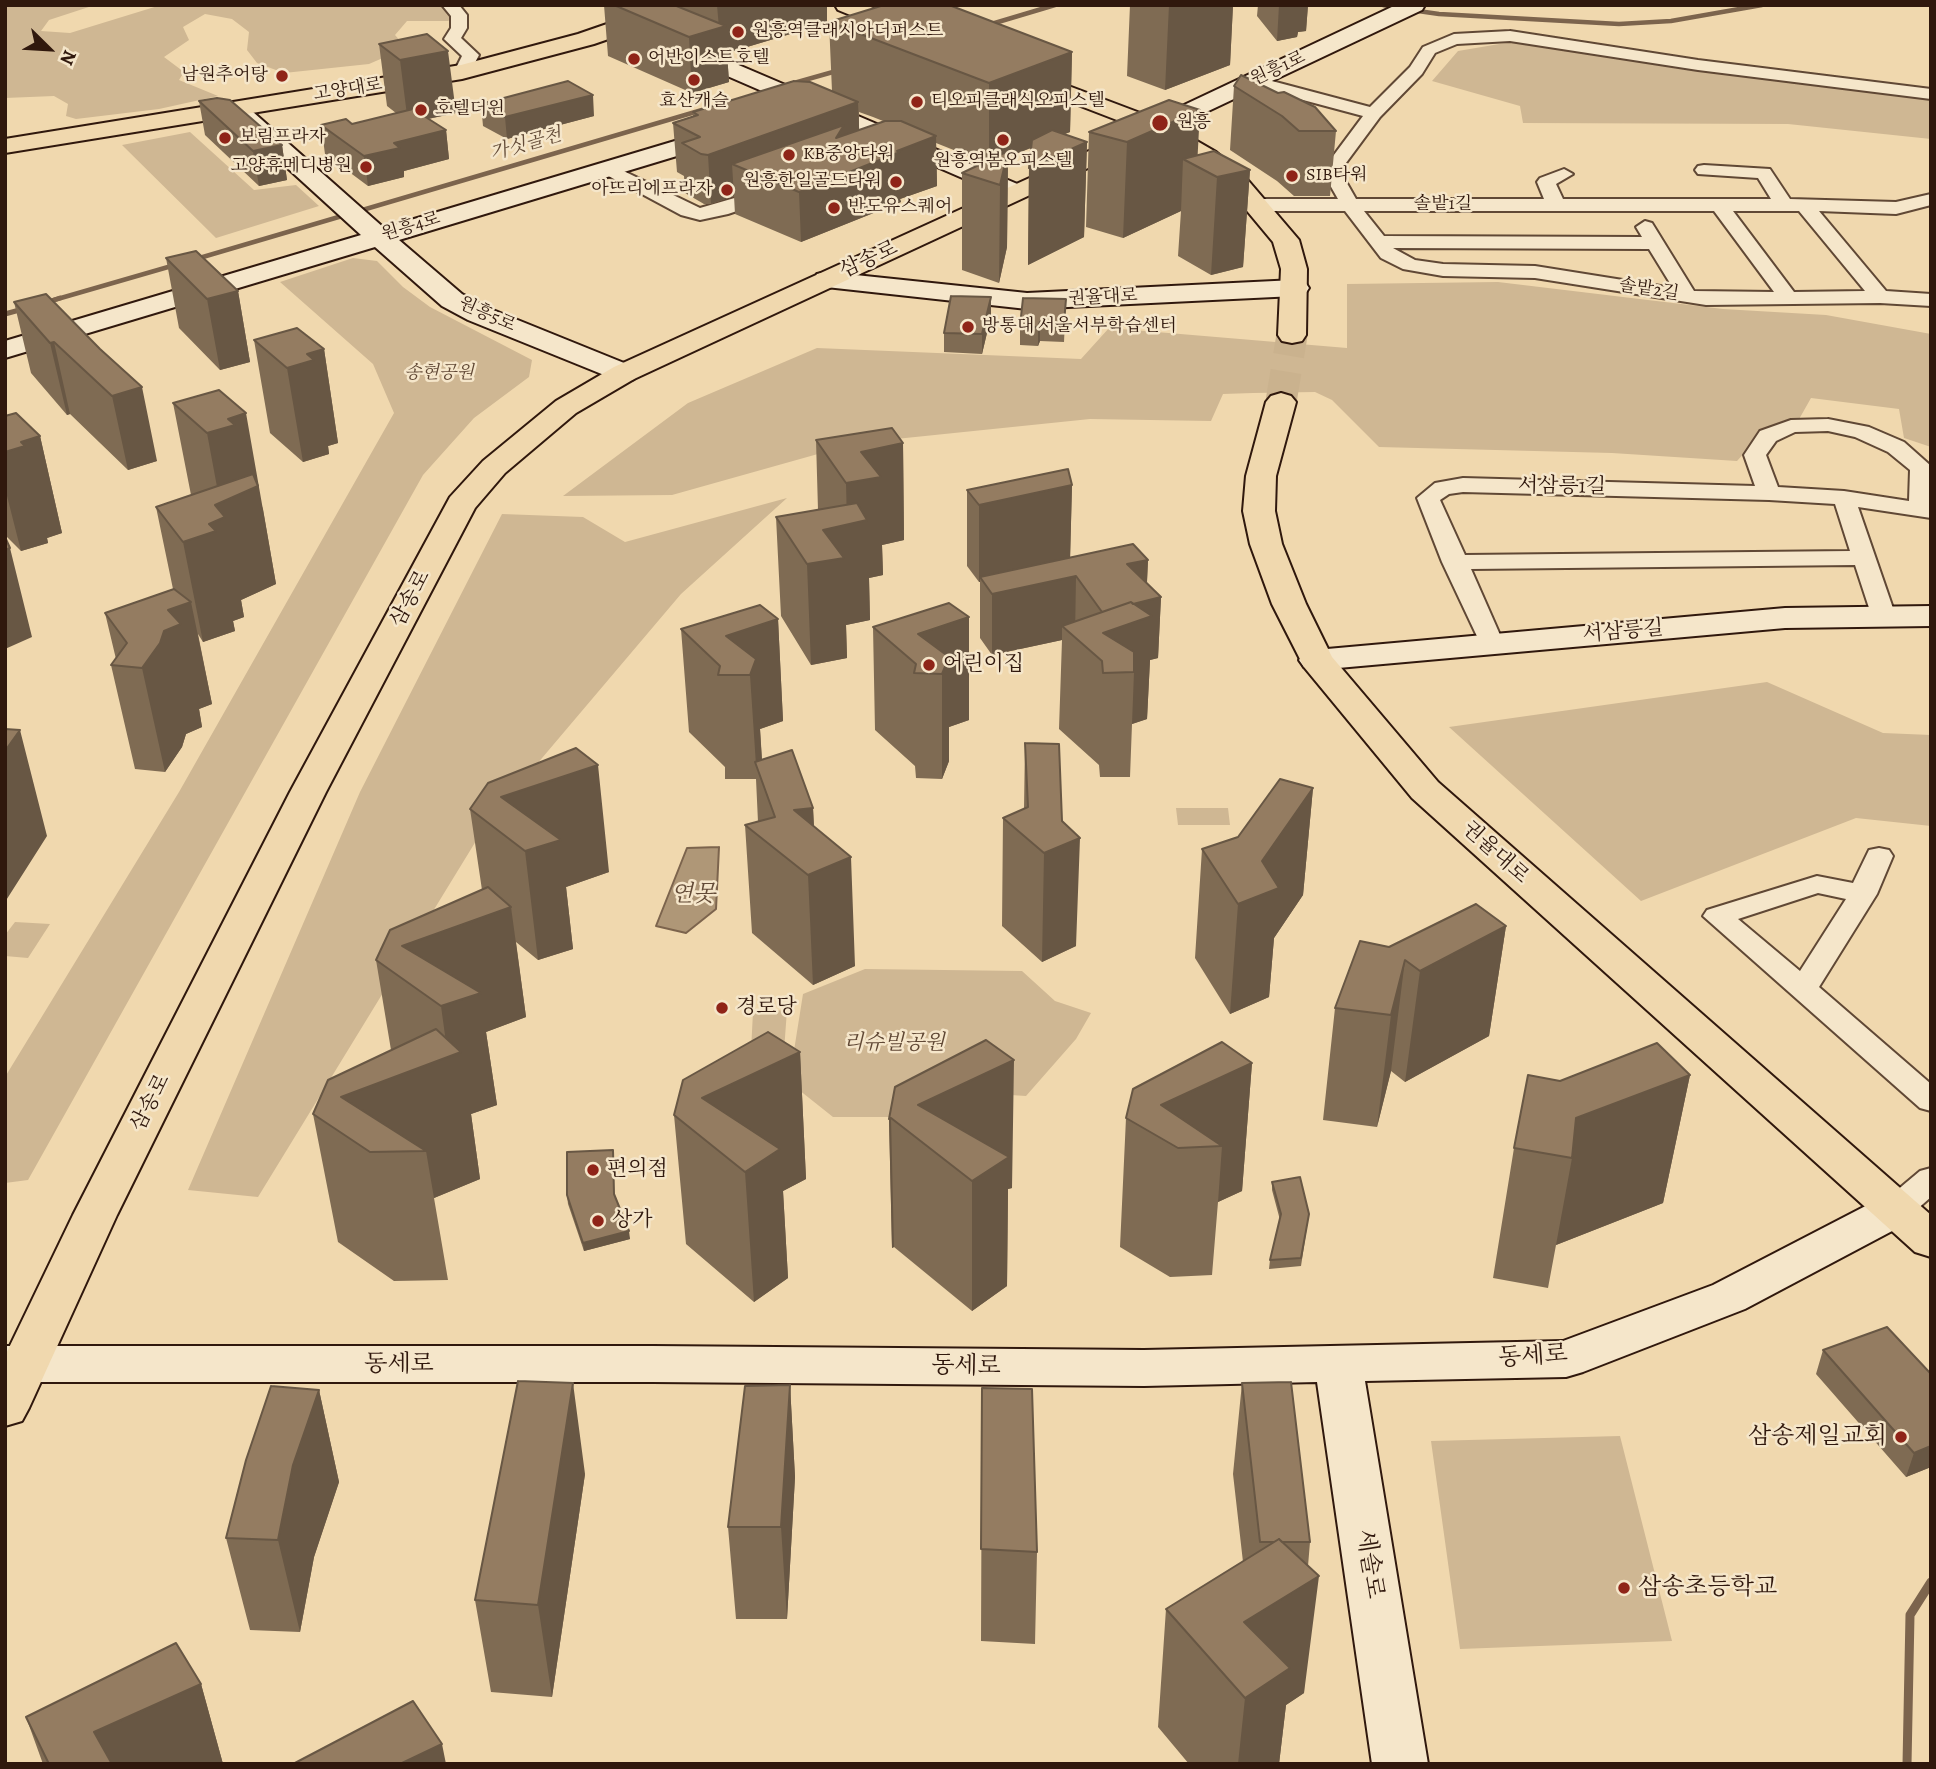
<!DOCTYPE html>
<html>
<head>
<meta charset="utf-8">
<style>
	body { margin:0 }
	#map { position:relative; width:1936px; height:1769px; overflow:hidden; background:#f0d8ae; font-family:Alegreya,serif }
	canvas { display:block }
	.frame { position:absolute; inset:0; border:7px solid #30180d; pointer-events:none }
	.north { position:absolute; left:14px; top:14px; width:70px; height:70px; -webkit-text-stroke:5px #f5e6ca; paint-order:stroke; rotate:114deg; font-size:19px; font-weight:700; line-height:28px; text-align:center; color:#30180d }
	.north::after { content:''; display:block; margin:auto; width:24px; height:32px; background:#30180d; clip-path:polygon(50% 0,100% 100%,50% 72%,0 100%) }
</style>
</head>
<body>
<div id="map">
<canvas width="1936" height="1769"></canvas>
<div class="frame"></div>
<div class="north">N</div>
</div>
<script>
const g = document.querySelector('canvas').getContext('2d');
g.lineJoin = 'round';
function fill(path, color) {
  g.fillStyle = color;
  g.fill(path, 'evenodd');
}
function poly(rows) {
  const path = new Path2D();
  for (const r of rows) {
    path.moveTo(r[0], r[1]);
    for (let i = 2; i < r.length; i += 2) path.lineTo(r[i], r[i + 1]);
  }
  return path;
}
function stroke(path, color, width, dash) {
  g.strokeStyle = color;
  g.lineWidth = width;
  g.lineCap = dash ? 'butt' : 'round';
  g.setLineDash(dash || []);
  g.stroke(path);
}
function label(font, color, halo, rows, align = 'center') {
  g.font = font + ' Alegreya,"Noto Serif KR",serif';
  g.lineWidth = 5;
  g.setLineDash([]);
  g.textBaseline = 'middle';
  g.strokeStyle = halo;
  g.fillStyle = color;
  for (const [text, x, y, turn = 0] of rows) {
    g.save();
    g.translate(x, y);
    g.rotate((+turn || 0) * Math.PI / 180);
    g.textAlign = isNaN(turn) ? turn : align;
    if (halo) g.strokeText(text, 0, 0);
    g.fillText(text, 0, 0);
    g.restore();
  }
}
fill(poly([
	[5,5,95,5,49,20,41,31,70,33,161,5,450,5,459,15,448,21,407,21,395,35,402,43,392,54,369,64,284,73,257,63,247,50,249,32,232,19,205,14,183,27,189,40,164,57,184,72,179,80,218,96,159,109,76,119,66,116,68,104,54,96,5,98],
	[1523,40,1931,96,1931,139,1788,124,1523,123,1520,106,1432,81,1458,51],
	[190,132,254,190,296,185,319,206,216,238,122,145],
	[353,258,377,261,403,287,430,307,532,360,529,377,474,418,423,475,28,1180,5,1183,5,1077,179,792,394,413,373,364,280,282],
	[1498,282,1723,309,1826,315,1931,334,1931,447,1904,438,1899,409,1811,398,1798,421,1768,427,1737,461,1612,453,1379,447,1332,400,1315,392,1253,393,1223,394,1211,421,1090,419,857,443,672,495,563,496,688,403,817,348,1081,359,1109,328,1347,348,1347,284],
	[787,498,681,594,487,823,258,1197,188,1190,360,792,502,514,583,517,625,542],
	[1767,682,1883,733,1931,735,1931,826,1856,818,1641,901,1449,727],
	[1176,808,1228,808,1230,825,1178,825],
	[15,922,50,924,28,958,5,956,5,935],
	[865,969,1022,971,1055,1001,1091,1013,1076,1039,1026,1096,964,1092,911,1117,833,1117,789,1082,803,994],
	[787,1010,784,1051,751,1051,753,1012],
	[1620,1436,1672,1641,1460,1649,1431,1441]
]), '#cfb793');
const water = poly([
	[719,847,716,909,686,933,656,926,687,848,719,847]
]);
fill(water, '#af9777');
stroke(water, '#7c644d', 2);
stroke(poly([
	[1383,5,1399,8],
	[1411,10,1439,14,1619,24,1671,21,1762,5],
	[988,25,1055,5],
	[794,83,840,70],
	[196,259,702,110],
	[54,300,175,265]
]), '#7c644d', 4.5);
stroke(poly([
	[45,303,60,298],
	[5,314,23,309]
]), '#7c644d', 5);
stroke(poly([
	[1907,1764,1910,1615,1931,1582]
]), '#7c644d', 9);
stroke(poly([
	[1281,402,1292,335]
]), '#cab28e', 31, [31, 16]);
const street = poly([
	[442,5,459,5,467,15,467,28,461,38,479,55,468,76,462,77,454,72,462,56,444,39,451,28,451,16,442,5],
	[1510,31,1698,60,1931,89,1931,99,1698,70,1510,41,1457,44,1435,53,1422,74,1380,117,1340,171,1356,199,1544,199,1537,182,1540,178,1564,169,1573,174,1556,184,1563,199,1771,199,1758,178,1698,174,1695,170,1698,166,1704,165,1770,169,1790,199,1896,202,1931,194,1931,205,1896,214,1819,211,1886,291,1931,294,1931,306,1880,303,1706,305,1535,278,1443,276,1403,269,1381,258,1345,211,1257,211,1248,205,1257,199,1338,199,1322,171,1363,116,1247,85,1245,81,1247,77,1253,76,1370,107,1410,67,1423,47,1454,34,1510,31],
	[1364,211,1714,211,1774,292,1694,291,1652,223,1645,221,1636,227,1642,237,1384,236,1364,211],
	[1733,211,1799,211,1865,291,1794,292,1733,211],
	[1393,248,1649,249,1673,288,1535,266,1443,264,1415,260,1393,248],
	[607,163,700,208,769,188,778,194,775,198,728,214,700,220,681,215,601,172,598,168,607,163],
	[1828,419,1869,427,1904,442,1931,466,1931,518,1858,507,1896,617,1893,622,1884,624,1875,622,1872,617,1855,565,1471,569,1504,644,1501,649,1492,651,1483,649,1442,562,1417,498,1435,483,1463,478,1755,486,1744,455,1760,431,1791,420,1828,419],
	[1828,431,1855,437,1888,452,1910,470,1909,501,1844,491,1778,487,1766,455,1776,441,1795,432,1828,431],
	[1463,492,1769,500,1835,504,1850,551,1465,555,1440,500,1449,494,1463,492],
	[1879,848,1889,850,1893,856,1877,894,1819,987,1931,1084,1931,1111,1920,1108,1703,916,1707,910,1817,876,1853,883,1869,850,1879,848],
	[1818,893,1846,899,1800,971,1738,919,1818,893],
	[1931,1168,1931,1197,1907,1218,1895,1221,1883,1218,1879,1210,1883,1202,1920,1171,1931,1168]
]);
const secondary = poly([
	[1396,5,1425,5,1422,10,1164,132,1156,134,1148,132,1144,127,1148,122,1396,5],
	[680,40,1022,186,1026,191,1022,196,1013,199,1004,196,672,52,669,47,672,42,680,40],
	[245,110,253,112,384,228,715,129,724,127,733,129,736,134,733,139,399,240,462,294,488,308,634,367,638,373,634,379,624,382,614,379,468,320,442,306,375,247,5,358,5,341,361,235,237,122,233,117,237,112,245,110],
	[827,272,1027,293,1295,280,1305,282,1309,288,1305,294,1295,296,1027,309,817,286,814,280,817,274,827,272],
	[1931,606,1931,626,1785,628,1316,670,1304,667,1299,660,1304,653,1316,650,1785,608,1931,606],
	[1895,1194,1911,1199,1917,1210,1911,1221,1745,1309,1583,1372,1566,1377,1365,1381,1428,1764,1372,1764,1317,1382,1144,1386,653,1382,5,1382,5,1346,653,1346,1144,1350,1563,1341,1713,1285,1879,1199,1895,1194]
]);
const primary = poly([
	[662,5,695,5,692,10,594,44,462,79,5,153,5,139,461,65,578,34,662,5],
	[835,5,866,5,918,26,921,31,918,36,910,38,902,36,838,10,835,5],
	[1021,68,1164,122,1216,152,1246,178,1299,240,1307,269,1306,335,1302,341,1292,343,1282,341,1278,335,1281,269,1273,242,1228,188,1198,162,1148,132,1013,80,1010,75,1013,70,1021,68],
	[1135,130,1144,132,1147,137,1144,142,634,379,576,413,505,473,475,508,326,792,117,1215,29,1408,22,1421,5,1426,5,1356,73,1215,290,792,450,497,483,461,556,401,614,367,1135,130],
	[1281,393,1291,396,1296,402,1276,476,1275,511,1282,544,1306,604,1332,657,1438,782,1931,1215,1931,1257,1915,1252,1412,798,1304,667,1272,604,1250,544,1243,511,1246,476,1266,402,1271,396,1281,393]
]);
stroke(street, '#604835', 4);
stroke(secondary, '#30180d', 4);
stroke(primary, '#30180d', 4);
fill(street, '#f5e6ca');
fill(secondary, '#f5e6ca');
fill(primary, '#f0d8ae');
fill(poly([
	[604,5,827,5,827,23,727,53,729,82,692,93,608,56],
	[1130,5,1233,5,1230,65,1165,90,1127,76],
	[1258,5,1308,5,1306,31,1298,32,1297,37,1277,41,1257,16],
	[829,22,1072,52,1070,132,1064,134,1087,142,1084,237,1028,265,1029,168,1031,148,1008,157,1007,247,999,283,962,270,962,173,984,162,936,143,937,186,900,199,901,202,801,242,735,214,734,196,711,204,704,204,685,193,684,176,677,172,673,123,693,116,693,112,832,91],
	[859,112,873,117,883,121,859,130],
	[427,34,456,113,428,119,446,130,449,159,404,171,404,177,368,186,325,154,321,125,352,124,396,113,387,106,379,44],
	[1234,86,1336,131,1330,196,1294,196,1277,181,1230,150],
	[199,101,282,145,287,180,259,186,205,135],
	[481,104,594,116,507,139,483,126],
	[1089,132,1198,155,1250,170,1243,267,1211,275,1178,256,1181,211,1123,238,1086,227],
	[166,258,238,291,250,362,220,370,179,328],
	[46,294,157,461,128,470,70,414,67,415,31,373,14,302],
	[1066,299,1064,342,1040,341,1038,346,1020,345,1020,326],
	[991,316,982,354,944,352,944,333],
	[254,340,324,349,338,443,328,446,329,454,303,462,270,433],
	[219,390,263,509,276,584,241,600,244,617,233,621,235,631,203,642,198,634,212,704,199,709,202,727,186,734,182,747,165,772,135,769,111,665,116,659,105,613,173,589,156,507,191,495,173,403],
	[5,416,40,436,62,533,47,538,48,543,21,551,5,535],
	[816,440,903,443,904,540,882,545,883,575,869,578,870,620,846,625,847,658,811,665,781,616,776,517,818,510],
	[1072,485,1070,558,1148,560,1147,583,1161,597,1158,658,1150,660,1147,719,1132,724,1130,777,1100,777,1099,765,1059,729,1062,640,992,655,980,638,980,582,979,582,967,566,967,490],
	[969,617,969,720,949,727,949,761,942,779,916,778,915,766,875,730,873,627],
	[778,619,783,721,760,729,762,759,813,808,814,826,855,966,813,985,752,933,745,825,758,822,756,779,725,779,725,767,689,732,681,629],
	[1025,743,1062,821,1076,946,1042,962,1002,926,1003,818,1024,809],
	[1313,788,1303,895,1274,938,1269,997,1230,1014,1195,958,1202,849,1238,837],
	[470,809,609,872,566,887,573,949,538,960,516,942,526,1017,486,1032,497,1105,471,1114,480,1179,434,1198,448,1280,394,1281,338,1242,313,1114,391,1050,376,960,482,890],
	[1506,926,1489,1036,1405,1082,1391,1071,1377,1127,1323,1120,1335,1008,1389,947],
	[800,1052,806,1179,783,1191,788,1278,754,1302,686,1244,674,1115],
	[1252,1063,1242,1191,1218,1202,1212,1275,1170,1277,1120,1247,1126,1118],
	[1690,1075,1663,1203,1556,1245,1548,1288,1493,1278,1514,1148],
	[895,1087,1012,1188,1008,1189,1007,1286,972,1311,894,1247,892,1248,889,1119],
	[613,1150,614,1195,630,1239,584,1251,568,1204,567,1195],
	[1272,1182,1309,1214,1301,1266,1269,1269,1270,1260,1280,1220,1272,1190],
	[1823,1350,1931,1374,1931,1467,1906,1477,1816,1374],
	[1242,1383,1310,1542,1308,1566,1304,1693,1286,1705,1279,1764,1189,1764,1158,1727,1166,1609,1243,1562,1233,1474],
	[790,1385,795,1477,787,1619,736,1619,728,1527],
	[982,1388,1037,1552,1035,1644,981,1641],
	[319,1390,339,1482,314,1557,300,1632,250,1630,226,1538],
	[585,1474,552,1697,491,1692,475,1600],
	[201,1684,223,1764,43,1764,26,1717]
]), '#7f6b53');
fill(poly([
	[717,5,827,5,827,23,727,53,729,82,692,93,689,37,719,28],
	[1169,5,1233,5,1230,65,1165,90],
	[1279,5,1308,5,1306,31,1298,32,1297,37,1277,41],
	[448,51,456,113,408,123,400,60],
	[1072,52,1070,132,1008,157,1007,247,999,283,1000,185,989,164,989,83],
	[593,95,594,116,507,139,505,117],
	[858,102,860,150,897,151,936,136,937,186,900,199,901,202,801,242,799,192,732,164,734,196,711,204,708,155],
	[1200,110,1197,167,1183,159,1181,211,1123,238,1127,142],
	[446,130,449,159,404,171,404,177,368,186,364,156,394,143],
	[1087,142,1084,237,1028,265,1029,168],
	[282,145,287,180,259,186,253,151],
	[1250,170,1243,267,1211,275,1217,177],
	[238,291,250,362,220,370,207,299],
	[991,297,991,316,982,354,982,334],
	[1040,322,1040,341,1038,346,1038,327],
	[54,342,70,414,67,415,50,343],
	[324,349,338,443,328,446,329,454,303,462,287,368,307,354],
	[142,387,157,461,128,470,112,396],
	[246,413,276,584,241,600,244,617,233,621,235,631,203,642,183,542,209,524,215,505,220,503,207,433,228,419],
	[40,436,62,533,47,538,48,543,21,551,5,488,5,452,21,442],
	[903,443,904,540,882,545,883,575,869,578,870,620,846,625,847,658,811,665,807,564,823,530,847,524,846,483,861,452],
	[1072,485,1070,562,980,577,980,582,979,582,979,505],
	[10,548,32,637,5,649,5,550],
	[1148,560,1146,600,1161,597,1158,658,1150,660,1147,719,1132,724,1134,672,1102,661,1102,612,1127,564],
	[1076,576,1075,637,1062,626,1062,640,992,655,992,594],
	[191,602,212,704,199,709,202,727,186,734,182,747,165,772,142,668,168,610],
	[969,617,969,720,949,727,949,761,942,779,942,674,918,634],
	[778,619,783,721,760,729,762,763,756,765,750,675,726,636],
	[20,730,47,836,5,902,5,751],
	[598,765,609,872,566,887,573,949,538,960,525,851,501,797],
	[1313,788,1303,895,1274,938,1269,997,1230,1014,1238,904,1262,861],
	[813,808,816,872,851,857,855,966,813,985,808,875,794,810],
	[1080,838,1076,946,1042,962,1044,853],
	[511,907,526,1017,486,1032,497,1105,471,1114,480,1179,434,1198,426,1151,341,1097,448,1057,441,1006,402,946],
	[1506,926,1489,1036,1405,1082,1420,971],
	[1405,960,1391,1071,1377,1127,1391,1015],
	[800,1052,806,1179,783,1191,788,1278,754,1302,745,1172,702,1098],
	[1014,1060,1012,1188,1008,1189,1007,1286,972,1311,972,1181,918,1105],
	[1252,1063,1242,1191,1218,1202,1222,1146,1161,1105],
	[1690,1075,1663,1203,1556,1245,1572,1158,1576,1118],
	[891,1118,894,1247,892,1248,889,1119],
	[629,1231,630,1239,584,1251,583,1243],
	[573,1383,585,1474,552,1697,538,1605],
	[790,1385,795,1477,787,1619,781,1527],
	[319,1390,339,1482,314,1557,300,1632,278,1540,293,1465],
	[1931,1446,1931,1467,1906,1477,1914,1453],
	[1319,1576,1304,1693,1286,1705,1279,1764,1238,1764,1245,1698,1244,1622],
	[201,1684,223,1764,104,1764,94,1732],
	[442,1744,446,1764,400,1764]
]), '#685744');
const building = poly([
	[614,5,674,5,726,26,689,37,614,5],
	[884,5,949,5,1072,52,989,83,829,22,884,5],
	[427,34,448,51,400,60,379,44,427,34],
	[1241,75,1278,93,1284,92,1315,107,1336,131,1299,131,1282,116,1234,86,1241,75],
	[568,81,593,95,505,117,481,104,568,81],
	[794,81,810,82,858,102,708,155,701,154,682,143,700,137,673,123,698,115,693,112,794,81],
	[217,98,230,100,282,145,253,151,199,101,217,98],
	[1169,100,1200,110,1127,142,1089,132,1169,100],
	[413,109,446,130,394,143,400,148,364,156,321,125,346,119,352,124,413,109],
	[885,121,901,121,936,136,897,151,900,152,799,192,732,164,844,125,836,138,885,121],
	[1052,130,1087,142,1029,168,1032,140,1052,130],
	[1008,151,1000,185,962,173,1008,151],
	[1214,151,1250,170,1217,177,1183,159,1214,151],
	[196,251,238,291,207,299,166,258,196,251],
	[46,294,100,349,142,387,112,396,54,342,50,343,14,302,46,294],
	[951,296,991,297,982,334,944,333,951,296],
	[1023,298,1066,299,1064,323,1040,322,1038,327,1020,326,1023,298],
	[297,328,324,349,307,354,314,360,287,368,254,340,297,328],
	[219,390,246,413,228,419,235,425,207,433,173,403,219,390],
	[16,413,40,436,21,442,25,446,5,452,5,416,16,413],
	[892,428,903,443,861,452,881,477,846,483,816,440,892,428],
	[1068,469,1072,485,979,505,967,490,1068,469],
	[253,474,258,486,215,505,225,517,209,524,216,531,183,542,156,507,253,474],
	[857,503,867,520,823,530,844,558,807,564,776,517,857,503],
	[5,537,10,548,5,550,5,537],
	[1133,544,1148,560,1127,564,1161,597,1133,604,1131,602,1102,612,1076,576,992,594,980,577,1133,544],
	[174,589,191,602,168,610,181,624,164,631,160,643,142,668,111,665,127,643,105,613,174,589],
	[1131,602,1152,616,1103,633,1134,652,1134,672,1103,673,1102,661,1062,626,1131,602],
	[949,603,969,617,918,634,949,657,942,674,914,673,916,664,873,627,949,603],
	[760,605,778,619,726,636,756,659,750,675,718,675,720,666,681,629,760,605],
	[5,729,20,730,5,751,5,729],
	[1025,743,1059,744,1062,821,1080,838,1044,853,1003,818,1028,807,1025,743],
	[576,748,598,765,501,797,561,840,525,851,470,809,488,783,576,748],
	[792,750,813,808,794,810,851,857,808,875,745,825,775,817,755,762,792,750],
	[1280,779,1313,788,1262,861,1279,888,1238,904,1202,849,1238,837,1280,779],
	[488,887,511,907,402,946,481,993,441,1006,376,960,390,930,488,887],
	[1476,904,1506,926,1420,971,1405,960,1391,1015,1335,1008,1360,941,1389,947,1476,904],
	[436,1029,461,1052,341,1097,426,1151,370,1152,313,1114,328,1080,436,1029],
	[768,1032,800,1052,702,1098,780,1149,745,1172,674,1115,683,1080,768,1032],
	[986,1040,1014,1060,918,1105,1009,1157,972,1181,891,1118,889,1119,895,1087,986,1040],
	[1222,1042,1252,1063,1161,1105,1222,1146,1178,1148,1126,1118,1133,1089,1222,1042],
	[1657,1043,1690,1075,1576,1118,1572,1158,1514,1148,1528,1075,1560,1081,1657,1043],
	[613,1150,614,1194,629,1231,583,1243,567,1195,567,1152,613,1150],
	[1300,1177,1309,1214,1301,1258,1270,1260,1281,1214,1272,1182,1300,1177],
	[1887,1327,1931,1374,1931,1446,1914,1453,1823,1350,1887,1327],
	[518,1381,573,1383,538,1605,475,1600,518,1381],
	[1291,1382,1310,1542,1282,1542,1279,1539,1274,1542,1260,1542,1242,1383,1291,1382],
	[790,1385,781,1527,728,1527,745,1386,790,1385],
	[271,1386,319,1390,293,1465,278,1540,226,1538,246,1460,271,1386],
	[982,1388,1032,1389,1037,1552,981,1549,982,1388],
	[1279,1539,1319,1576,1244,1622,1290,1668,1245,1698,1166,1609,1279,1539],
	[176,1643,201,1684,94,1732,112,1764,49,1764,26,1717,176,1643],
	[413,1701,442,1744,400,1764,293,1764,413,1701]
]);
fill(building, '#947c61');
stroke(building, '#685744', 2);
for (const [x, y, r, color] of [
	[738,32,7,"#8f2418"],
	[634,59,7,"#8f2418"],
	[282,76,7,"#8f2418"],
	[694,80,7,"#8f2418"],
	[917,102,7,"#8f2418"],
	[421,110,7,"#8f2418"],
	[1160,123,9,"#8f2418"],
	[225,138,7,"#8f2418"],
	[1003,140,7,"#8f2418"],
	[789,155,7,"#8f2418"],
	[366,167,7,"#8f2418"],
	[1292,176,7,"#8f2418"],
	[896,182,7,"#8f2418"],
	[727,190,7,"#8f2418"],
	[834,208,7,"#8f2418"],
	[968,327,7,"#8f2418"],
	[929,665,7,"#8f2418"],
	[722,1008,7,"#8f2418"],
	[593,1170,7,"#8f2418"],
	[598,1221,7,"#8f2418"],
	[1901,1437,7,"#8f2418"],
	[1624,1588,7,"#8f2418"]
]) {
  const dot = new Path2D();
  dot.arc(x, y, r, 0, 2 * Math.PI);
  g.fillStyle = color;
  g.fill(dot);
  stroke(dot, '#f5e6ca', 2.5);
}
label('18px', '#30180d', '#f5e6ca', [
	["원흥역클래시아더퍼스트",752,32],
	["어반이스트호텔",648,59],
	["남원추어탕",268,76,"right"],
	["효산캐슬",694,102,"center"],
	["티오피클래식오피스텔",931,102],
	["호텔더윈",435,110],
	["원흥",1176,123],
	["보림프라자",239,138],
	["KB중앙타워",803,155],
	["원흥역봄오피스텔",1003,162,"center"],
	["고양휴메디병원",352,167,"right"],
	["SIB타워",1306,176],
	["원흥한일골드타워",882,182,"right"],
	["아뜨리에프라자",713,190,"right"],
	["반도유스퀘어",848,208],
	["방통대 서울서부학습센터",982,327]
], 'left');
label('18px', '#30180d', '#f5e6ca', [
	["원흥1로",1278,69,-25],
	["고양대로",348,90,-9],
	["솔밭1길",1443,205],
	["원흥4로",411,227,-17],
	["솔밭2길",1649,290,9],
	["권율대로",1103,298,-3],
	["원흥5로",487,315,24]
]);
label('italic 18px', '#604835', '#f5e6ca', [
	["송현공원",439,374]
]);
label('italic 19px', '#634b37', '#f5e6ca', [
	["가싯골천",526,145,-16]
]);
label('21px', '#30180d', '#f5e6ca', [
	["삼송로",869,260,-25],
	["서삼릉1길",1562,487,1],
	["삼송로",411,599,-62],
	["서삼릉길",1623,632,-5],
	["권율대로",1495,853,42],
	["삼송로",151,1103,-63]
]);
label('21px', '#30180d', '#f5e6ca', [
	["어린이집",943,665],
	["경로당",736,1008],
	["편의점",607,1170],
	["상가",612,1221]
], 'left');
label('italic 21px', '#604835', '#f5e6ca', [
	["리슈빌공원",894,1044]
]);
label('italic 23px', '#634b37', '#f5e6ca', [
	["연못",693,895]
]);
label('24px', '#30180d', '#f5e6ca', [
	["동세로",1533,1357,-4],
	["동세로",399,1365],
	["동세로",966,1367,1],
	["세솔로",1369,1564,81]
]);
label('24px', '#30180d', '#f5e6ca', [
	["삼송제일교회",1887,1437],
	["삼송초등학교",1638,1588,"left"]
], 'right');
</script>
</body>
</html>
